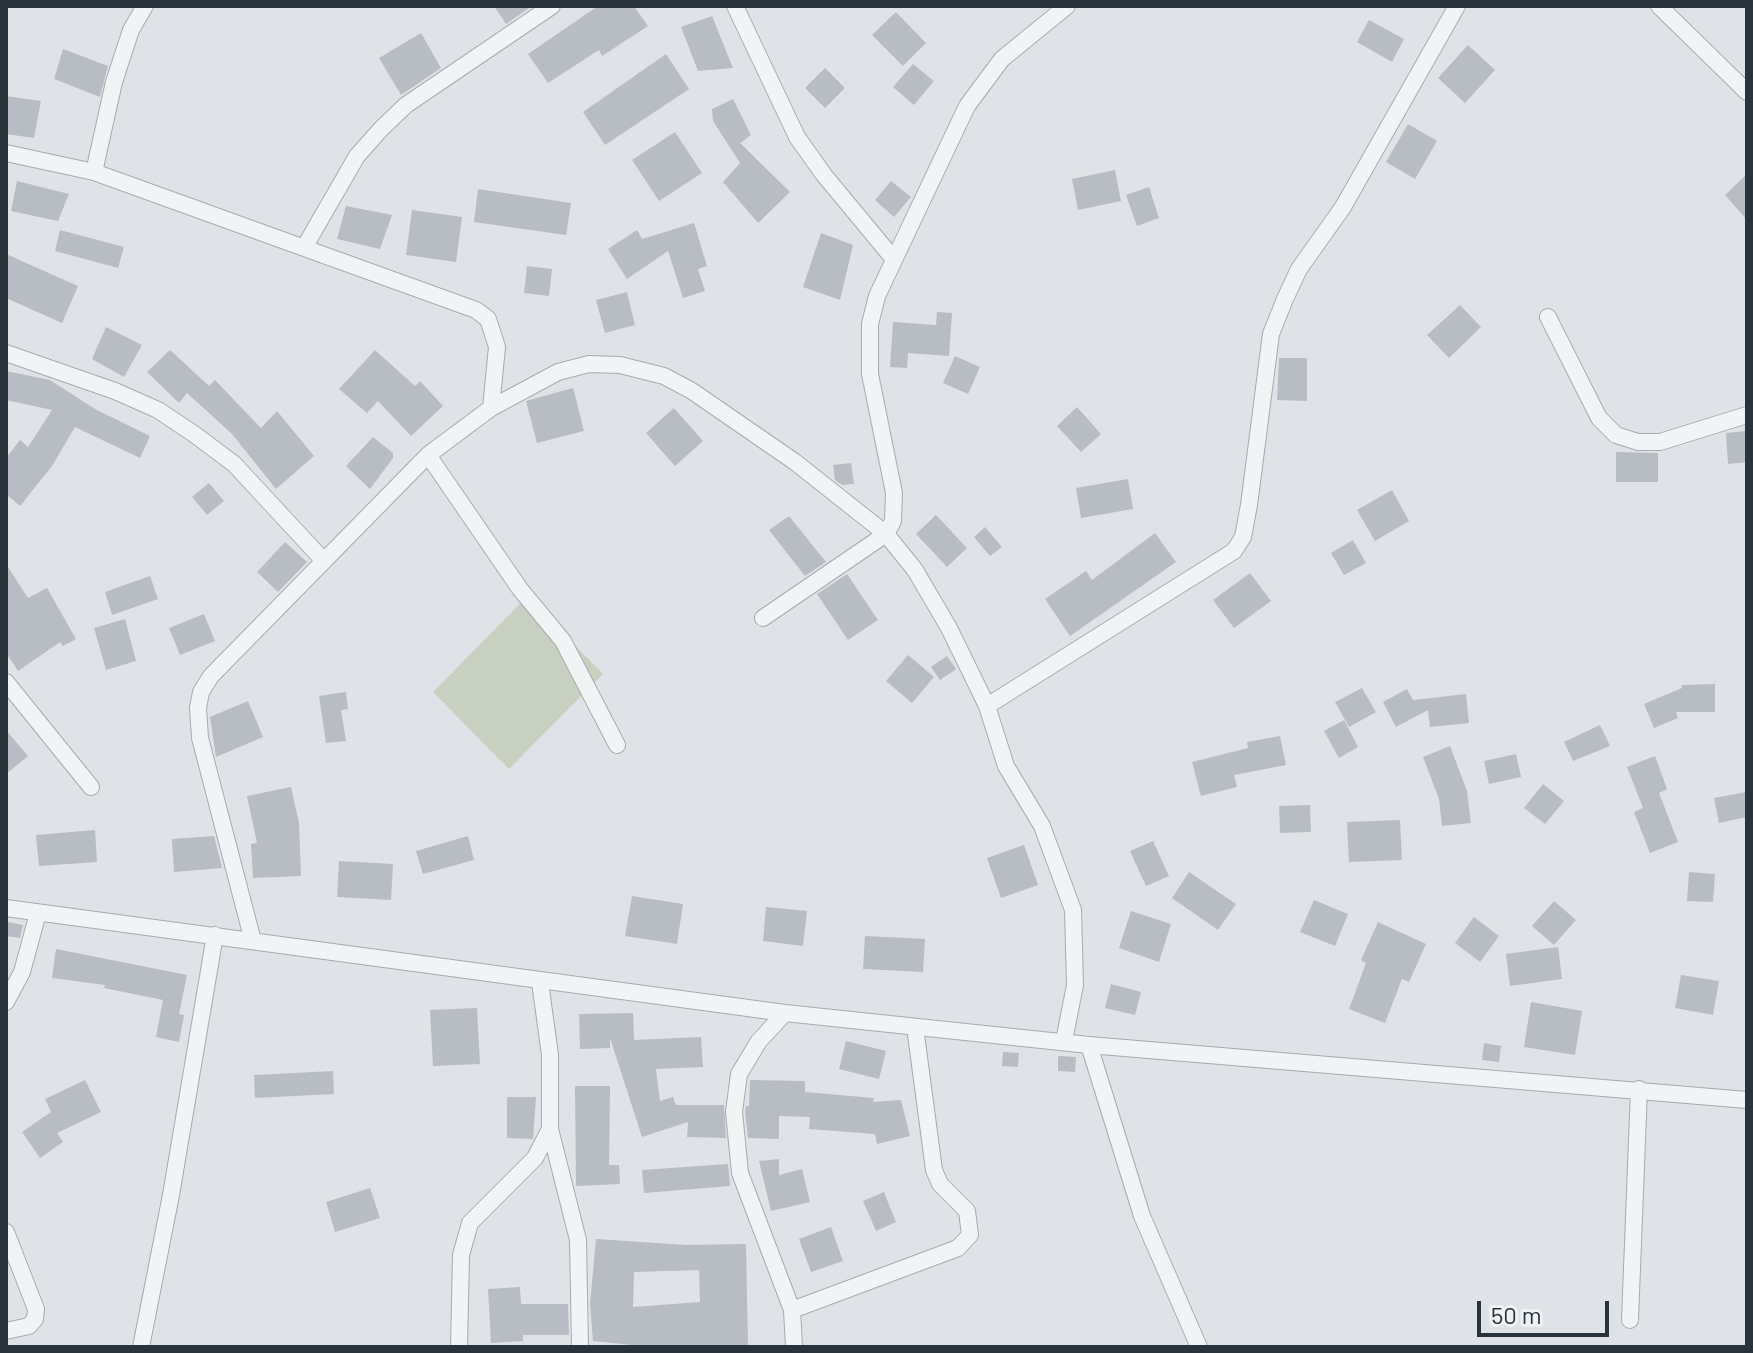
<!DOCTYPE html>
<html>
<head>
<meta charset="utf-8">
<style>
	body { margin:0 }
	#map { position:relative; width:1753px; height:1353px; overflow:hidden; background:#dfe3e7; font-family:Barlow,sans-serif }
	canvas { display:block }
	.frame { position:absolute; inset:0; border:8px solid #29333c; pointer-events:none }
	.scale { position:absolute; left:1477px; top:1301px; width:132px; height:36px; box-sizing:border-box; border:4px solid #29333c; border-top:0; padding-left:10px; font-size:24px; line-height:28px; white-space:nowrap; color:#29333c; -webkit-text-stroke:6px #eef2f4; paint-order:stroke }
</style>
</head>
<body>
<div id="map">
<canvas width="1753" height="1353"></canvas>
<div class="frame"></div>
<div class="scale">50 m</div>
</div>
<script>
const g = document.querySelector('canvas').getContext('2d');
g.lineJoin = 'round';
function fill(path, color) {
  g.fillStyle = color;
  g.fill(path, 'evenodd');
}
function poly(rows) {
  const path = new Path2D();
  for (const r of rows) {
    path.moveTo(r[0], r[1]);
    for (let i = 2; i < r.length; i += 2) path.lineTo(r[i], r[i + 1]);
  }
  return path;
}
function stroke(path, color, width, dash) {
  g.strokeStyle = color;
  g.lineWidth = width;
  g.lineCap = dash ? 'butt' : 'round';
  g.setLineDash(dash || []);
  g.stroke(path);
}
fill(poly([
	[527,597,603,674,509,769,433,692]
]), '#c7d0c1');
fill(poly([
	[494,6,532,6,506,24],
	[598,6,634,6,648,26,602,56,599,50,548,83,528,54],
	[896,12,926,43,903,66,872,35],
	[712,16,733,68,698,71,681,27],
	[1369,20,1404,39,1392,62,1357,42],
	[421,33,441,68,401,95,379,58],
	[1468,45,1495,70,1465,103,1438,78],
	[63,49,108,66,100,97,54,79],
	[666,54,689,89,605,145,583,112],
	[913,64,934,81,914,105,893,87],
	[825,68,845,88,825,108,805,88],
	[6,96,41,101,34,138,6,134],
	[733,99,751,135,740,143,790,192,758,223,723,182,740,163,713,121,712,109],
	[1408,124,1437,141,1415,179,1386,162],
	[675,132,702,173,659,201,632,160],
	[1115,170,1121,201,1078,210,1072,179],
	[1747,174,1747,220,1725,195],
	[17,181,69,194,58,221,11,211],
	[891,181,911,197,894,217,875,200],
	[1149,187,1159,218,1137,226,1126,195],
	[478,189,571,203,566,235,474,222],
	[346,206,392,215,380,249,337,239],
	[412,210,462,217,456,262,406,255],
	[694,223,707,266,698,269,705,291,683,298,668,251,627,279,608,249,637,230,642,239],
	[60,230,124,247,118,268,55,251],
	[821,233,853,245,840,300,803,287],
	[6,254,78,286,62,323,6,298],
	[527,266,552,269,549,296,524,293],
	[627,292,635,325,605,333,596,300],
	[1460,305,1481,327,1449,358,1427,335],
	[937,312,952,313,949,356,908,353,907,368,890,367,893,322,936,325],
	[106,327,142,345,124,377,92,359],
	[170,350,209,386,215,380,261,428,277,411,314,456,276,489,232,434,187,393,179,403,147,372],
	[375,350,415,386,420,381,443,406,411,436,378,401,367,413,339,389],
	[955,356,980,367,968,394,943,383],
	[1279,358,1307,358,1307,401,1277,400],
	[6,371,50,380,95,409,150,436,140,458,75,427,52,466,20,506,6,494,6,458,20,440,28,447,52,410,6,400],
	[573,388,584,431,537,443,526,401],
	[1077,407,1101,434,1081,452,1057,426],
	[674,408,703,441,675,466,646,433],
	[1747,431,1747,462,1728,464,1726,433],
	[373,437,393,453,393,458,370,489,346,466],
	[1616,452,1658,453,1658,482,1616,482],
	[851,463,854,484,842,485,835,480,833,465],
	[1128,479,1133,509,1081,518,1076,488],
	[209,483,224,501,207,515,192,497],
	[1392,490,1409,521,1375,541,1357,510],
	[936,515,967,548,947,567,916,534],
	[789,516,826,562,805,576,769,530],
	[985,527,1002,547,990,556,974,537],
	[1155,533,1176,562,1070,636,1045,599,1086,571,1092,580],
	[1353,540,1366,563,1344,575,1331,553],
	[285,542,307,562,278,592,257,572],
	[6,564,28,598,47,588,76,639,63,646,60,642,18,671,6,653],
	[1250,573,1271,601,1234,628,1213,600],
	[847,574,878,620,848,640,817,594],
	[150,576,158,599,112,615,105,592],
	[204,614,215,641,180,655,169,628],
	[125,619,136,661,106,670,94,628],
	[908,655,934,677,912,703,886,681],
	[947,656,956,669,940,680,931,667],
	[1715,684,1715,712,1676,712,1678,718,1654,728,1644,704,1682,688,1682,685],
	[1362,688,1376,712,1349,727,1335,702],
	[1407,689,1413,700,1466,694,1469,723,1430,727,1428,710,1396,727,1383,702],
	[346,692,348,709,341,710,346,741,326,743,319,696],
	[248,701,263,737,216,757,210,717],
	[1344,720,1358,747,1339,758,1324,731],
	[1600,725,1610,746,1573,761,1564,742],
	[6,730,28,756,6,774],
	[1280,736,1286,765,1234,775,1237,787,1201,796,1192,762,1248,748,1247,742],
	[1450,746,1467,791,1471,823,1442,826,1439,799,1423,757],
	[1516,754,1521,777,1489,784,1484,761],
	[1655,756,1667,789,1659,793,1678,842,1650,853,1634,812,1643,808,1627,767],
	[1543,784,1564,801,1545,824,1524,808],
	[291,787,299,823,301,876,253,878,251,844,257,843,247,796],
	[1747,792,1747,817,1719,823,1714,798],
	[1310,805,1311,832,1280,833,1279,806],
	[1400,820,1402,860,1349,862,1347,822],
	[95,830,97,862,39,866,36,835],
	[214,836,222,868,174,872,172,839],
	[468,836,474,860,423,874,416,851],
	[1153,841,1169,876,1146,886,1130,851],
	[1024,845,1038,885,1001,898,987,858],
	[339,861,393,864,391,900,337,897],
	[1189,872,1236,904,1218,930,1172,898],
	[1689,872,1715,874,1713,902,1687,901],
	[632,896,683,904,677,944,625,936],
	[1314,900,1348,914,1335,946,1300,932],
	[1554,901,1576,920,1554,945,1532,926],
	[766,907,807,911,803,946,763,941],
	[1131,911,1171,924,1159,962,1119,948],
	[1474,917,1499,936,1480,962,1455,943],
	[8,922,23,925,20,938,6,936],
	[1378,922,1426,944,1409,982,1402,979,1385,1023,1349,1009,1366,963,1361,960],
	[865,936,925,939,923,972,863,969],
	[1558,947,1562,979,1510,986,1506,954],
	[56,949,187,975,179,1014,184,1015,179,1042,156,1037,163,1000,104,988,105,985,52,978],
	[1681,975,1719,981,1713,1015,1675,1008],
	[1111,984,1141,992,1135,1015,1105,1008],
	[1531,1002,1582,1011,1575,1055,1524,1047],
	[477,1008,480,1064,433,1066,430,1010],
	[633,1013,634,1040,701,1037,703,1067,656,1069,660,1101,673,1097,676,1105,724,1105,726,1138,687,1137,688,1122,642,1137,610,1038,610,1048,580,1049,579,1014],
	[846,1041,886,1051,879,1079,839,1069],
	[1484,1043,1501,1046,1499,1062,1482,1060],
	[1003,1052,1019,1053,1018,1067,1002,1066],
	[1058,1056,1076,1057,1075,1072,1058,1071],
	[333,1071,334,1094,255,1098,254,1075],
	[85,1080,101,1112,57,1133,63,1142,40,1158,22,1132,51,1112,45,1099],
	[750,1080,805,1081,805,1092,874,1098,873,1102,901,1100,910,1136,877,1144,875,1134,809,1129,810,1117,779,1116,779,1139,748,1138,745,1112,746,1106,749,1106],
	[575,1086,610,1086,609,1165,619,1165,620,1184,576,1186],
	[507,1097,536,1097,533,1139,507,1138],
	[779,1159,779,1175,802,1169,810,1202,771,1211,759,1161],
	[728,1164,730,1186,644,1193,642,1170],
	[370,1188,380,1218,335,1232,326,1202],
	[884,1192,896,1222,876,1231,863,1201],
	[831,1227,843,1261,811,1272,799,1239],
	[596,1239,686,1245,746,1244,748,1347,651,1347,593,1341,590,1304],
	[699,1270,700,1302,633,1307,634,1272],
	[520,1287,521,1304,568,1304,569,1335,523,1335,523,1341,491,1343,488,1289]
]), '#b7bdc3');
const minor = poly([
	[735,6,797,137,824,175,892,257],
	[1659,6,1747,92],
	[6,153,94,172,114,82,131,30,145,6],
	[94,172,476,310,488,319,497,347,491,408],
	[305,246,357,156,381,129,406,105,552,6],
	[1548,317,1599,418,1616,435,1638,442,1660,442,1747,415],
	[6,353,115,391,158,410,194,434,234,464,324,561],
	[428,455,520,589,563,641,617,745],
	[763,618,886,534,893,521,894,493,870,374,870,324,877,296,967,106,1002,59,1067,6],
	[6,682,91,787],
	[987,706,1234,551,1243,537,1249,505,1271,334,1285,299,1299,269,1343,207,1457,6],
	[6,908,785,1013,1089,1045,1747,1100],
	[253,941,200,738,198,708,201,692,211,676,428,455,491,408,558,372,589,364,620,365,664,376,692,391,795,462,886,534,915,570,949,628,987,706,1006,766,1042,826,1073,910,1075,985,1064,1041],
	[6,1002,22,972,38,913],
	[785,1013,759,1041,739,1074,734,1112,740,1173,792,1310,794,1347],
	[1089,1045,1142,1216,1199,1347],
	[550,1129,578,1240,580,1347],
	[6,1232,36,1309,35,1319,29,1326,6,1331],
	[792,1310,958,1248,970,1235,967,1211,940,1184,934,1170,915,1027],
	[1630,1320,1639,1089],
	[141,1347,171,1195,215,935],
	[459,1347,461,1255,470,1223,535,1158,550,1129,550,1055,540,982]
]);
stroke(minor, '#a5abb0', 18);
stroke(minor, '#f1f3f5', 16);
</script>
</body>
</html>
